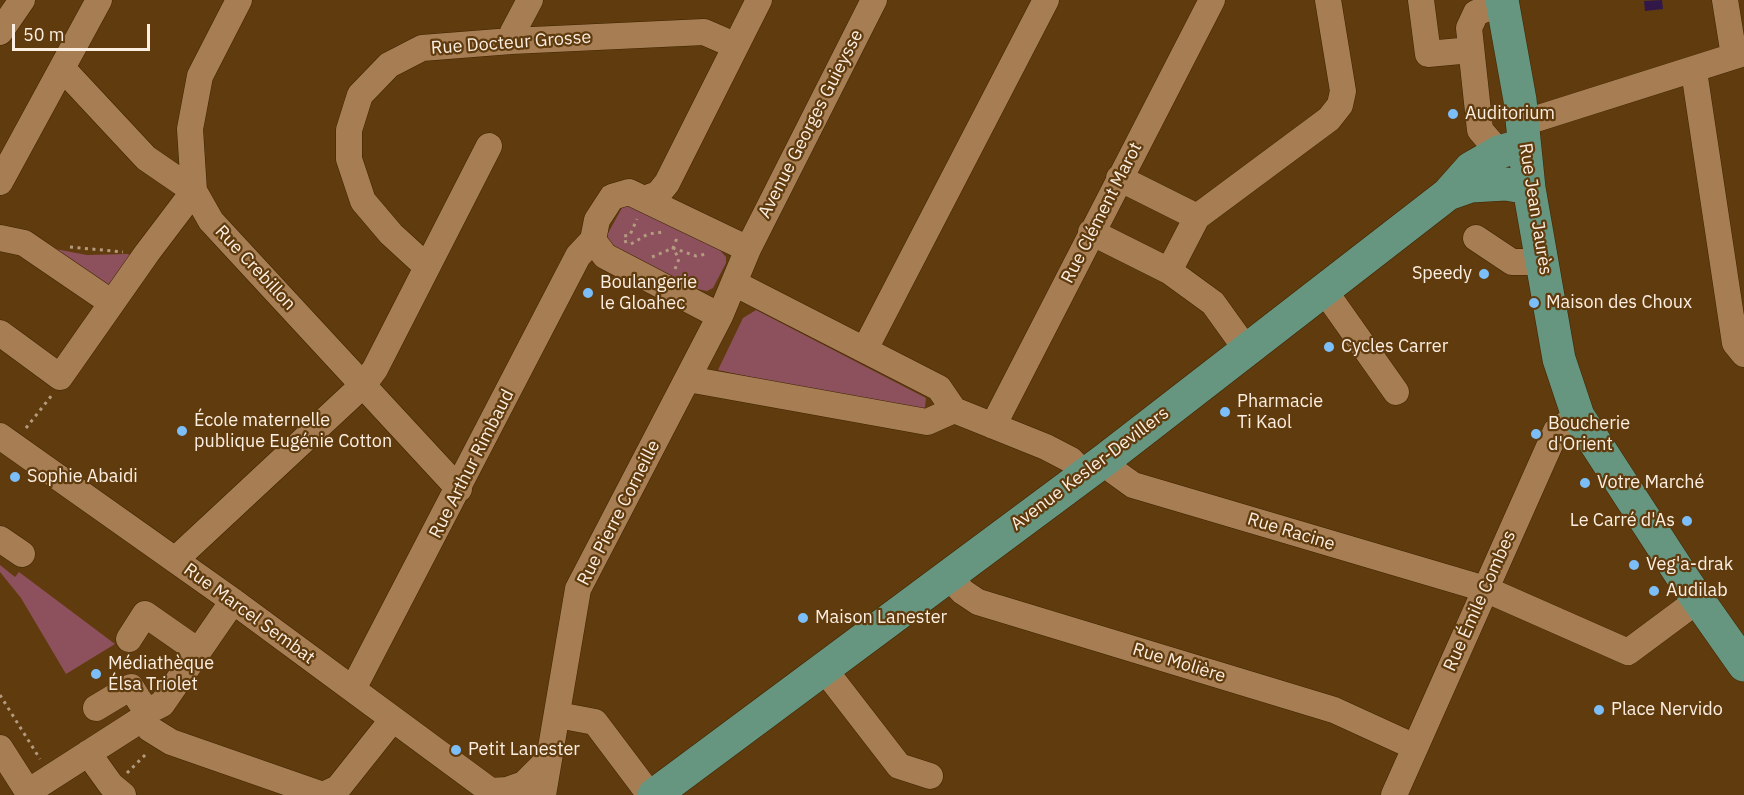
<!DOCTYPE html>
<html>
<head>
<meta charset="utf-8">
<style>
	body { margin:0 }
	#map { position:relative; width:1744px; height:795px; overflow:hidden; background:#603b0e; font-family:"IBM Plex Sans",sans-serif }
	canvas { display:block }
	.scale { position:absolute; left:12px; top:24px; width:138px; height:27px; box-sizing:border-box; border:3px solid #fceee1; border-top:0; padding-left:8px; font-size:18px; line-height:21px; white-space:nowrap; color:#fceee1; -webkit-text-stroke:4px #603b0e; paint-order:stroke }
</style>
</head>
<body>
<div id="map">
<canvas width="1744" height="795"></canvas>
<div class="scale">50 m</div>
</div>
<script>
const g = document.querySelector('canvas').getContext('2d');
g.lineJoin = 'round';
function fill(path, color) {
  g.fillStyle = color;
  g.fill(path, 'evenodd');
}
function poly(rows) {
  const path = new Path2D();
  for (const r of rows) {
    path.moveTo(r[0], r[1]);
    for (let i = 2; i < r.length; i += 2) path.lineTo(r[i], r[i + 1]);
  }
  return path;
}
function stroke(path, color, width, dash) {
  g.strokeStyle = color;
  g.lineWidth = width;
  g.lineCap = dash ? 'butt' : 'round';
  g.setLineDash(dash || []);
  g.stroke(path);
}
function label(font, color, halo, rows, align = 'center') {
  g.font = font + ' "IBM Plex Sans",sans-serif';
  g.lineWidth = 4.5;
  g.setLineDash([]);
  g.textBaseline = 'middle';
  g.strokeStyle = halo;
  g.fillStyle = color;
  for (const [text, x, y, turn = 0] of rows) {
    g.save();
    g.translate(x, y);
    g.rotate((+turn || 0) * Math.PI / 180);
    g.textAlign = isNaN(turn) ? turn : align;
    if (halo) g.strokeText(text, 0, 0);
    g.fillText(text, 0, 0);
    g.restore();
  }
}
fill(poly([
	[628,204,718,248,726,257,726,263,713,288,707,291,698,289,611,245,607,235,623,206],
	[50,248,87,255,128,254,132,257,112,286,102,285,93,281,95,276,62,253,58,257],
	[756,310,926,398,925,407,918,413,718,370,743,318],
	[0,565,15,577,19,572,115,644,66,674,21,598,0,572]
]), '#8d515e');
fill(poly([
	[1662,0,1663,9,1645,11,1644,1]
]), '#321849');
const minor = poly([
	[239,0,200,76,190,129,194,191,211,221,459,489],
	[1421,0,1428,54,1471,50],
	[1725,0,1734,56],
	[0,32,22,0],
	[511,41,513,32,530,0],
	[1694,71,1735,343,1744,354],
	[1523,123,1744,53],
	[1499,152,1480,130,1469,28,1476,13,1502,2],
	[1119,178,1197,217],
	[0,182,99,0],
	[644,199,658,194,667,183,759,0],
	[1091,232,1169,271,1213,303,1246,349],
	[0,238,24,243,112,303],
	[1476,238,1512,262,1542,262],
	[427,267,391,234,363,201,349,159,349,130,360,95,389,65,422,48,511,41,704,32,734,45],
	[1169,271,1197,217,1329,119,1340,105,1343,91,1328,0],
	[734,283,939,388,954,410,1046,447,1071,460,1084,474],
	[1324,290,1396,392],
	[720,316,605,256,593,240,597,220,612,197,629,192,748,249],
	[0,333,60,377,147,253,194,191,146,158,63,69],
	[865,349,1046,0],
	[688,379,927,422,954,410],
	[993,426,1212,0],
	[0,436,233,601,496,795],
	[1106,459,1115,472,1133,485,1485,589,1628,652,1698,600],
	[0,539,22,554],
	[175,560,364,384,375,369,489,146],
	[947,575,963,592,978,602,1334,710,1415,747],
	[129,639,145,614,198,651],
	[824,669,899,766,930,776],
	[353,689,578,256,593,240],
	[96,708,131,687,144,708],
	[152,709,162,704,233,601],
	[558,715,595,722,650,795],
	[150,729,171,742,323,795,338,788,393,719],
	[0,748,30,795],
	[88,753,111,785,123,795],
	[490,791,507,790,524,784,548,760],
	[28,792,137,722],
	[543,795,578,589,720,316,748,249,874,0],
	[1394,795,1556,431,1578,416]
]);
const major = poly([
	[1502,0,1520,100,1529,188,1559,359,1578,416,1687,584,1744,665],
	[1448,194,1471,186,1506,184,1529,188],
	[654,795,1106,459,1448,194,1471,168,1499,152,1524,145]
]);
stroke(minor, '#3f2402', 27);
stroke(major, '#3f2402', 34);
stroke(poly([
	[626,243,624,236,630,235,637,219],
	[631,244,648,234,663,232],
	[70,247,123,252],
	[652,257,673,248,696,256,707,254],
	[675,269,679,259,673,248,677,238],
	[26,428,52,395],
	[0,695,40,759],
	[127,773,148,752]
]), '#b49b7f', 3, [3, 4.5]);
stroke(minor, '#a77e54', 26);
stroke(major, '#66967f', 33);
for (const [x, y, r, color] of [
	[1453,114,6,"#7bbef8"],
	[1484,274,6,"#7bbef8"],
	[588,293,6,"#7bbef8"],
	[1534,303,6,"#7bbef8"],
	[1329,347,6,"#7bbef8"],
	[1225,412,6,"#7bbef8"],
	[182,431,6,"#7bbef8"],
	[1536,434,6,"#7bbef8"],
	[15,477,6,"#7bbef8"],
	[1585,483,6,"#7bbef8"],
	[1687,521,6,"#7bbef8"],
	[1634,565,6,"#7bbef8"],
	[1654,591,6,"#7bbef8"],
	[803,618,6,"#7bbef8"],
	[96,674,6,"#7bbef8"],
	[1599,710,6,"#7bbef8"],
	[456,750,6,"#7bbef8"]
]) {
  const dot = new Path2D();
  dot.arc(x, y, r, 0, 2 * Math.PI);
  g.fillStyle = color;
  g.fill(dot);
  stroke(dot, '#603b0e', 2);
}
label('18px', '#fceee1', '#603b0e', [
	["Rue Docteur Grosse",511,43,-4],
	["Avenue Georges Guieysse",811,124,-63],
	["Rue Jean Jaurès",1535,209,81],
	["Rue Clément Marot",1102,213,-63],
	["Rue Crebillon",255,268,47],
	["Rue Arthur Rimbaud",472,464,-63],
	["Avenue Kesler-Devillers",1090,469,-37],
	["Rue Pierre Corneille",619,513,-63],
	["Rue Racine",1291,532,17],
	["Rue Émile Combes",1480,601,-66],
	["Rue Marcel Sembat",249,614,36],
	["Rue Molière",1179,663,17]
]);
label('18px', '#fceee1', '#603b0e', [
	["Auditorium",1465,114],
	["Speedy",1472,274,"right"],
	["Boulangerie",600,283],
	["le Gloahec",600,304],
	["Maison des Choux",1546,303],
	["Cycles Carrer",1341,347],
	["Pharmacie",1237,402],
	["Ti Kaol",1237,423],
	["École maternelle",194,421],
	["publique Eugénie Cotton",194,442],
	["Boucherie",1548,424],
	["d'Orient",1548,445],
	["Sophie Abaidi",27,477],
	["Votre Marché",1597,483],
	["Le Carré d'As",1675,521,"right"],
	["Veg'a-drak",1646,565],
	["Audilab",1666,591],
	["Maison Lanester",815,618],
	["Médiathèque",108,664],
	["Élsa Triolet",108,685],
	["Place Nervido",1611,710],
	["Petit Lanester",468,750]
], 'left');
</script>
</body>
</html>
